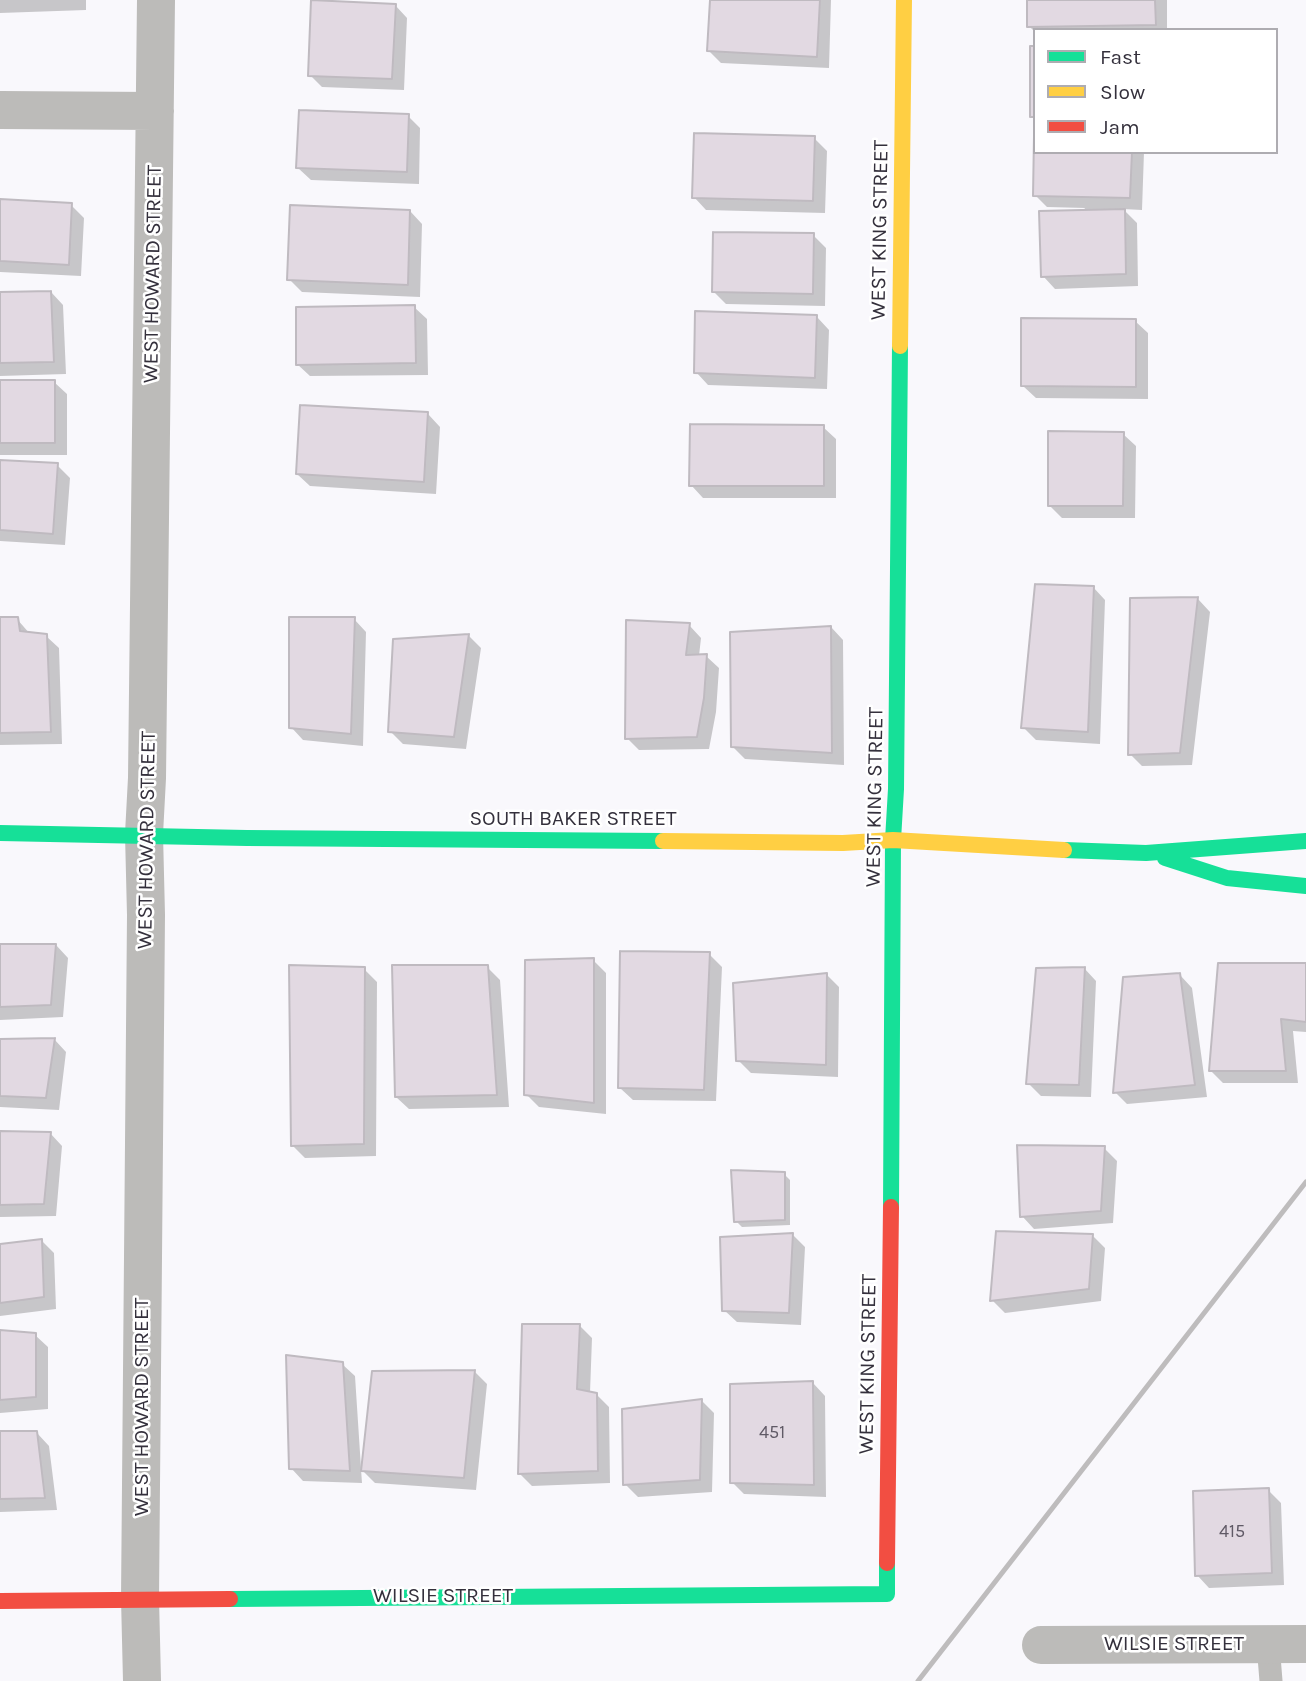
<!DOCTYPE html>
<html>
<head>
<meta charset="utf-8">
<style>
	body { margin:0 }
	#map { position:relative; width:1306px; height:1681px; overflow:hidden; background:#f9f8fc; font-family:Karla,sans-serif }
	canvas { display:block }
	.legend { position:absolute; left:1033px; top:28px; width:245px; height:126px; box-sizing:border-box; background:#fff; border:2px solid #aeacb1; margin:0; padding:9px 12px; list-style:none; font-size:21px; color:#34303c }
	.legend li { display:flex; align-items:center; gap:14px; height:35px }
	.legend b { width:35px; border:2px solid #aeacb1 }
</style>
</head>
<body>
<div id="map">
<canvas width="1306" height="1681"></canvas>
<ul class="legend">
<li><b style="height:9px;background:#16e098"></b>Fast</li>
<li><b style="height:9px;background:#ffcf43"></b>Slow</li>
<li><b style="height:9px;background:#f24e42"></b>Jam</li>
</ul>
</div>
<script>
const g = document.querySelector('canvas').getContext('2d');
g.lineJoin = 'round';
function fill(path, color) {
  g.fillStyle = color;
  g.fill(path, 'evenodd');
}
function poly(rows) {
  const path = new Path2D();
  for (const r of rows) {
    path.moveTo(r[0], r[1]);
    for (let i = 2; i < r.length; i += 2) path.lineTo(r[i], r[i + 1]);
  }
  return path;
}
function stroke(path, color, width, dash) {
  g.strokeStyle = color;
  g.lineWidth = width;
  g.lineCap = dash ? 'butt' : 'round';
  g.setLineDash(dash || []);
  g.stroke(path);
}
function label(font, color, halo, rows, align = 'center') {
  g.font = font + ' Karla,sans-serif';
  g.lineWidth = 5;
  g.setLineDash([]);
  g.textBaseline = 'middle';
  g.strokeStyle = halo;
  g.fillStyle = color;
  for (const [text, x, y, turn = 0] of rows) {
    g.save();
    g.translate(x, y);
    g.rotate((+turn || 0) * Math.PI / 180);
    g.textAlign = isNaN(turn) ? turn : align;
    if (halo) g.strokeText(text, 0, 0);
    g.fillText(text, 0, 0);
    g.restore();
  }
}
fill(poly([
	[0,0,86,0,86,10,0,13],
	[712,0,831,0,829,68,721,63,709,51],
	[1029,0,1167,0,1167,30,1035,30,1035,32,1029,26],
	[395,5,407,18,404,90,322,87,310,75],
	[408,116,420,128,419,184,311,180,298,168],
	[814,138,827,151,825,213,706,210,694,197],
	[1035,152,1144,152,1142,210,1123,209,1137,223,1138,286,1055,289,1043,276,1085,208,1047,207,1035,195],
	[0,201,71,205,84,218,81,276,0,272],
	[410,211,422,224,420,297,302,292,289,279],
	[813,235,826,248,825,306,726,304,714,292],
	[51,292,63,305,66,374,0,376,0,294],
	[414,307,427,319,428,375,310,376,297,364],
	[817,317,829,330,827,389,708,385,696,372],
	[1135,321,1148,333,1148,399,1036,398,1023,386],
	[0,381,54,382,67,394,67,455,0,455],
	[428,414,440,427,436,494,310,486,297,474],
	[823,427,836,439,836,498,703,498,691,485],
	[1123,434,1136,446,1135,518,1062,518,1049,505],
	[0,462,57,465,70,478,65,545,0,541],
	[1093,587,1105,600,1100,744,1036,740,1023,727],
	[1198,599,1210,612,1192,765,1142,766,1130,754],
	[0,619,17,619,30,634,46,636,59,648,62,744,0,745],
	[354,619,366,632,363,746,303,740,291,727],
	[689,625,701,638,699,656,706,656,719,668,716,712,709,749,639,750,627,738],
	[831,627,843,640,844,765,745,759,732,746],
	[469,636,481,648,466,749,403,744,390,731],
	[56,945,68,958,63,1017,0,1020,0,946],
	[709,954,722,967,716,1101,633,1100,620,1088],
	[593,960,606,973,606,1114,539,1107,526,1094],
	[1306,965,1306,1032,1293,1031,1298,1083,1223,1083,1211,1071],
	[487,967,500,980,509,1107,409,1109,396,1097],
	[1084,968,1096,981,1091,1097,1041,1096,1028,1083],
	[364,969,377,982,376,1156,305,1158,292,1145],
	[827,975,839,987,838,1077,751,1073,738,1060],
	[1180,975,1192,988,1207,1097,1127,1104,1115,1092],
	[54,1039,66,1052,59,1110,0,1107,0,1041],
	[0,1133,50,1133,62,1146,56,1216,0,1217],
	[1104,1148,1117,1161,1113,1223,1034,1229,1022,1216],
	[784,1174,790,1180,790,1225,742,1227,736,1221],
	[792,1234,805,1247,801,1325,737,1322,724,1310],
	[1092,1235,1105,1248,1101,1301,1005,1313,992,1300],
	[42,1241,54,1253,56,1309,0,1316,0,1246],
	[579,1325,592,1338,590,1393,596,1394,609,1407,610,1483,532,1486,519,1473],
	[0,1332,35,1335,48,1347,48,1409,0,1413],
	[342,1364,355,1376,361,1468,474,1371,487,1384,476,1490,375,1483,361,1469,362,1483,303,1481,291,1468],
	[813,1383,825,1396,826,1497,744,1494,732,1482],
	[701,1400,714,1413,712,1492,638,1497,625,1484],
	[0,1433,37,1433,49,1446,57,1510,0,1512],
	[1268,1490,1281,1503,1284,1585,1209,1588,1197,1575]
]), '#0003');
const building = poly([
	[311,0,396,4,392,79,308,76,311,0],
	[710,0,820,0,817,57,707,51,710,0],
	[1027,0,1155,0,1156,25,1027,27,1027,0],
	[1030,46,1035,46,1035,117,1030,117,1030,46],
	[299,110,409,114,407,172,296,168,299,110],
	[694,133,815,136,813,201,692,198,694,133],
	[1034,136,1035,152,1132,152,1130,198,1033,196,1034,136],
	[0,199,72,203,69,265,0,261,0,199],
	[290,205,410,210,408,285,287,280,290,205],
	[1125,209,1126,274,1041,277,1039,211,1125,209],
	[713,232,814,233,813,294,712,292,713,232],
	[51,291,54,362,0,363,0,292,51,291],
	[415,305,416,363,296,365,296,307,415,305],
	[695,311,817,315,815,378,694,373,695,311],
	[1021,318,1136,319,1136,387,1021,386,1021,318],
	[0,380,55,380,55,443,0,443,0,380],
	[300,405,428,412,424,482,296,474,300,405],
	[690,424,824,425,824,486,689,486,690,424],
	[1048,431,1124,432,1123,506,1048,506,1048,431],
	[0,460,58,463,53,534,0,530,0,460],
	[1035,584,1094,586,1088,732,1021,728,1035,584],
	[1198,597,1180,753,1128,755,1130,598,1198,597],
	[0,617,18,617,20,631,47,634,51,732,0,733,0,617],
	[289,617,355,617,351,734,289,728,289,617],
	[626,620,690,623,686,655,707,654,704,698,697,737,625,739,626,620],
	[831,626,832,753,731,747,730,632,831,626],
	[469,634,454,737,388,732,393,639,469,634],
	[0,944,56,944,51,1005,0,1007,0,944],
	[620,951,710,952,704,1090,618,1088,620,951],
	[594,958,594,1103,524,1095,525,960,594,958],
	[1218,963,1306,963,1306,1022,1281,1019,1286,1071,1209,1071,1218,963],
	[289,965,365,967,364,1144,291,1146,289,965],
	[392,965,488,965,497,1095,395,1097,392,965],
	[1085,967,1079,1085,1026,1084,1036,968,1085,967],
	[827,973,826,1065,736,1061,733,983,827,973],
	[1180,973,1195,1085,1113,1093,1123,977,1180,973],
	[55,1038,46,1098,0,1096,0,1039,55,1038],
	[0,1131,51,1132,44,1204,0,1205,0,1131],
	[1017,1145,1105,1146,1101,1211,1020,1217,1017,1145],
	[731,1170,785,1172,785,1220,734,1222,731,1170],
	[996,1231,1093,1234,1089,1289,990,1301,996,1231],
	[793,1233,789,1313,722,1311,720,1237,793,1233],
	[42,1239,44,1297,0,1303,0,1244,42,1239],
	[522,1324,580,1324,577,1389,597,1393,598,1471,518,1474,522,1324],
	[0,1330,36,1333,36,1397,0,1400,0,1330],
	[286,1355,343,1362,350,1471,289,1469,286,1355],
	[475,1370,464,1478,361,1471,372,1371,475,1370],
	[813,1381,814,1485,730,1483,730,1384,813,1381],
	[702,1399,700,1480,623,1485,622,1409,702,1399],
	[0,1431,37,1431,45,1498,0,1499,0,1431],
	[1269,1488,1272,1573,1195,1576,1193,1491,1269,1488]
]);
fill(building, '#e2d9e2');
stroke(building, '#bfbac0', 2);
stroke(poly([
	[1268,1644,1271,1681]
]), '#bcbbb9', 23);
stroke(poly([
	[0,110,155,111],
	[1041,1645,1306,1644],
	[142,1681,140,1598,146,915,144,834,147,778,156,0]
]), '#bcbbb9', 38);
stroke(poly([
	[0,833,247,838,663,841],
	[1064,850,1146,853,1306,841],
	[1165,858,1227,878,1306,886],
	[891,1207,893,840,896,789,900,346],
	[230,1599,887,1594,887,1563]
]), '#16e098', 16);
stroke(poly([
	[900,346,904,0],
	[663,841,843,843,893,840,1064,850]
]), '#ffcf43', 16);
stroke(poly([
	[887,1563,891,1207],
	[0,1601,230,1599]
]), '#f24e42', 16);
stroke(poly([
	[918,1681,1306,1182]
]), '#bebcbd', 5);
label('18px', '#605a66', null, [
	["451",772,1433],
	["415",1232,1532]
]);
label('21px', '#34303c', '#fff', [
	["WEST KING STREET",880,230,-89],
	["WEST HOWARD STREET",153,274,-89],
	["WEST KING STREET",875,797,-89],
	["SOUTH BAKER STREET",573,819],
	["WEST HOWARD STREET",147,840,-89],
	["WEST KING STREET",868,1364,-89],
	["WEST HOWARD STREET",142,1407,-90],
	["WILSIE STREET",443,1596],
	["WILSIE STREET",1174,1644]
]);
</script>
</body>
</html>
